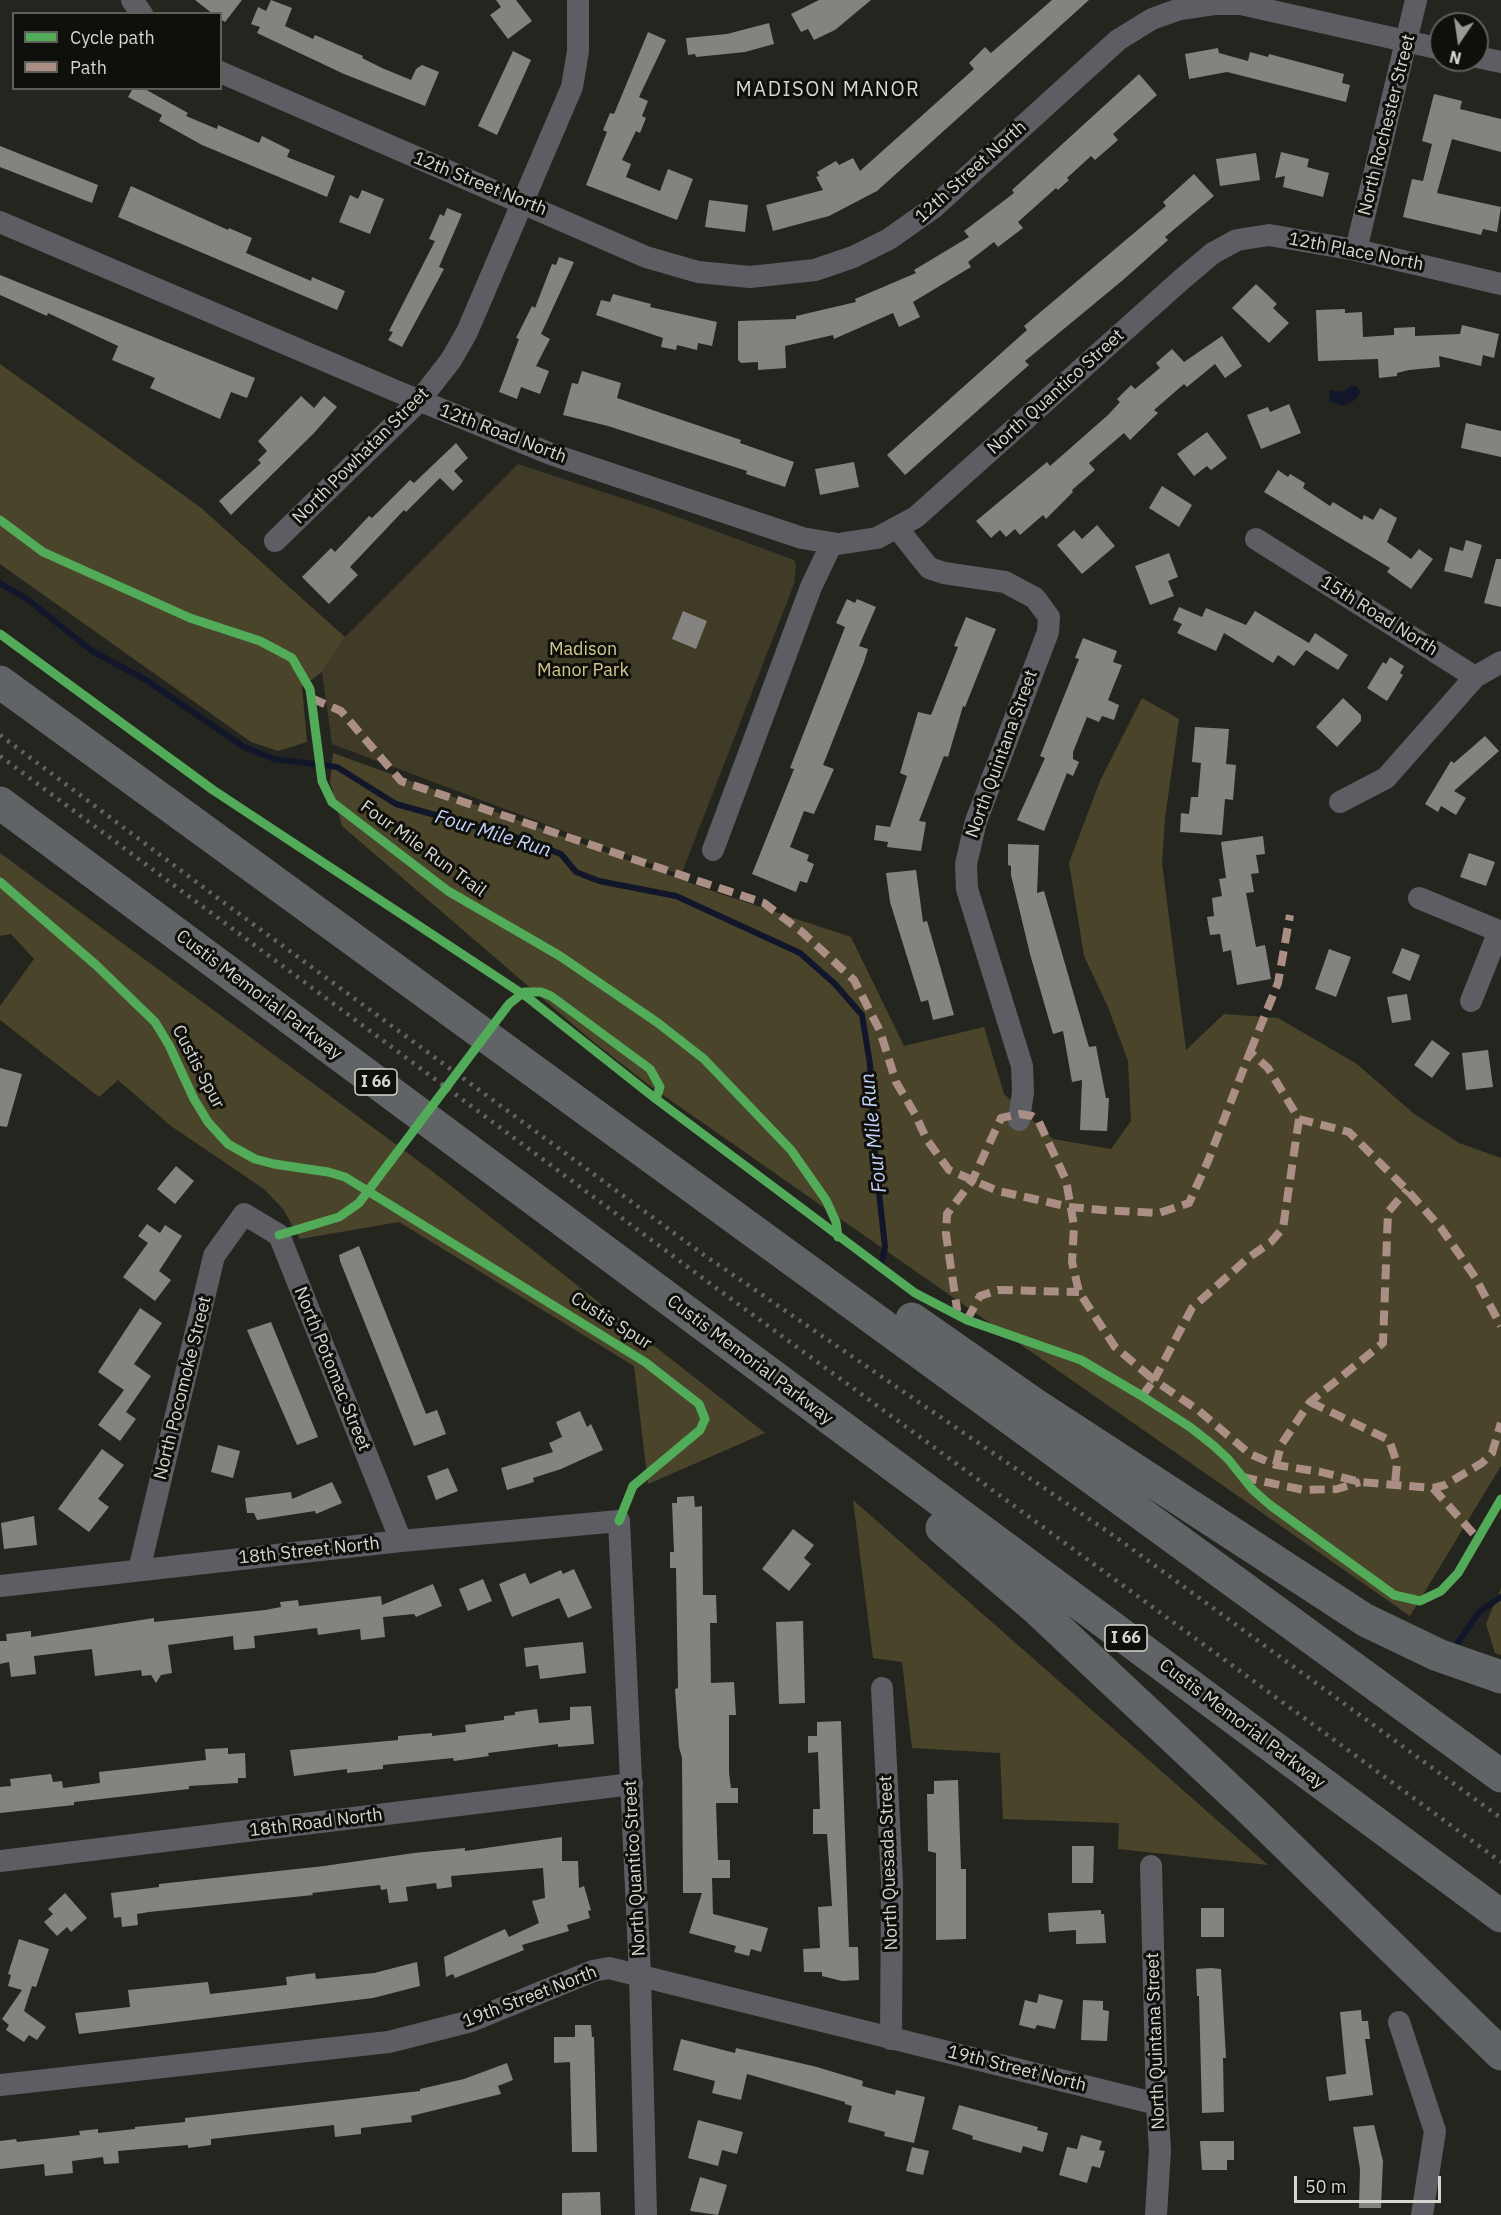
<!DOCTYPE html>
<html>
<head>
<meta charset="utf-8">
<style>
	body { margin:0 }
	#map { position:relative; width:1501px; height:2215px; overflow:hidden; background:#252520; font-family:"IBM Plex Sans",sans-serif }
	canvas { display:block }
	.legend { position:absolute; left:12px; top:12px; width:210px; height:78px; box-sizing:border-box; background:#0f0f0b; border:2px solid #5f5f5a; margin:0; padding:8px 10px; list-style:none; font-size:18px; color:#d7d6d1 }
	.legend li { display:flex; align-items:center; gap:12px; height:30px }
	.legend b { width:30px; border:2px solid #5f5f5a }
	.north { position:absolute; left:1429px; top:12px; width:60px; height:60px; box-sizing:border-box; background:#0f0f0b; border:2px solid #5f5f5a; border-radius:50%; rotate:193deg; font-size:16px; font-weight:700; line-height:24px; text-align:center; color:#d7d6d1 }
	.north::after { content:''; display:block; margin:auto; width:21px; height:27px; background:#999893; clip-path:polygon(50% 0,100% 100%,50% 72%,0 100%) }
	.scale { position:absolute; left:1294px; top:2176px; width:147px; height:27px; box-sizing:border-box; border:3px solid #d7d6d1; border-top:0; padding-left:8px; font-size:18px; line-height:21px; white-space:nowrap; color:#d7d6d1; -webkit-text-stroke:4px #0f0f0b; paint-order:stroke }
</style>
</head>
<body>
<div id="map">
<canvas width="1501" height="2215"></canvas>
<ul class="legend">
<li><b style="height:8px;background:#51ab58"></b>Cycle path</li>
<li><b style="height:8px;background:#ac8f84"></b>Path</li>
</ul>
<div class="north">N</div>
<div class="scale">50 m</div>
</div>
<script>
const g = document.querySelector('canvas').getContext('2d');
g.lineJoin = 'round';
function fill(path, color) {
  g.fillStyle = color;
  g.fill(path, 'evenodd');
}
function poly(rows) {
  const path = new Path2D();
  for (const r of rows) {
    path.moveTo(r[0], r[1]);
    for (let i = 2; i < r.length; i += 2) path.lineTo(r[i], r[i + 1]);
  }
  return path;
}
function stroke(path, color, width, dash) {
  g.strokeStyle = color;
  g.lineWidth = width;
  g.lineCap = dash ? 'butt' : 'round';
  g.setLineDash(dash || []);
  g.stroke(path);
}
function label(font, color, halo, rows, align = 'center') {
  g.font = font + ' "IBM Plex Sans",sans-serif';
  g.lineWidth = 6;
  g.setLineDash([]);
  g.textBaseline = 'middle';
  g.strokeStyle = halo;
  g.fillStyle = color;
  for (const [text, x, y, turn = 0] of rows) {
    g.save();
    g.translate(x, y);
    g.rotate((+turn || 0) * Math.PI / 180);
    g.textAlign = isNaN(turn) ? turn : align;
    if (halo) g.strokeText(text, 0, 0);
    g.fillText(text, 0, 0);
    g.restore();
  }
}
fill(poly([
	[518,464,661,511,794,560,796,565,794,584,681,875,332,744,322,672,345,637]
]), '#3f3b27');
fill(poly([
	[0,364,200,507,345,637,322,672,302,687,307,742,278,751,251,742,0,564],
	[1142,698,1179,719,1165,818,1162,863,1186,1050,1224,1014,1278,1018,1357,1064,1413,1113,1459,1143,1501,1158,1501,1466,1410,1616,650,1086,591,1040,342,826,330,782,333,753,718,893,851,937,904,1046,984,1027,1004,1094,1053,1139,1111,1149,1131,1121,1128,1061,1108,1007,1084,956,1069,863,1100,781],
	[0,853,432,1171,765,1433,648,1484,634,1366,399,1222,300,1239,283,1209,264,1189,171,1126,118,1080,99,1097,0,1020,0,1006,34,959,11,934,0,936],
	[853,1500,1268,1865,1118,1849,1119,1823,1003,1819,1000,1753,912,1748,902,1662,873,1658],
	[1501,1588,1501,1655,1495,1653,1486,1624]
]), '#4a452a');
fill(poly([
	[1352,385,1358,387,1360,392,1355,400,1344,406,1329,401,1330,390,1343,392]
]), '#11162b');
stroke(poly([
	[0,583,27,599,92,651,146,680,244,747,274,759,337,767,396,804,521,839,561,854,576,872,599,881,676,896,800,953,835,984,862,1015,870,1064,876,1165,885,1247,882,1262],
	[1458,1642,1480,1611,1501,1597]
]), '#11162b', 6);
fill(poly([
	[195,0,242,0,225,22,220,19,220,14,213,14],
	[271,0,292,8,285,26,313,39,315,35,363,56,362,58,382,68,411,80,416,69,422,65,439,72,425,106,344,74,257,33,260,27,251,24,258,7,266,11],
	[496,0,516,0,532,21,508,39,490,15,501,7],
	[819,0,871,0,835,30,814,40,808,29,801,32,791,14],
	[1052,0,1089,0,877,191,829,216,773,231,766,205,823,190,816,177,819,176,817,172,836,161,839,165,853,158,860,171,974,69,969,63,985,47,991,53],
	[769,23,774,44,745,52,696,57,695,54,688,55,686,38,727,34],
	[648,32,666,40,639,97,648,101,642,116,646,118,640,133,636,131,622,160,631,164,626,177,660,191,668,169,693,179,677,220,586,185,607,132,603,130,610,113,614,114],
	[1218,48,1219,53,1248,61,1250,52,1268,57,1269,54,1344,74,1342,83,1350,85,1346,102,1227,72,1189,79,1185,54],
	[513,51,531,60,497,135,478,126],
	[1139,74,1157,95,1113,134,1118,140,1095,160,1091,156,1067,178,1069,180,1058,190,1056,188,1018,222,1023,228,998,247,994,242,968,262,971,267,913,302,920,317,899,327,893,313,834,339,833,335,785,346,786,368,758,370,758,362,741,363,738,360,738,321,796,319,796,316,856,302,855,299,916,273,914,270,969,237,964,231,1014,193,1012,190],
	[133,88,143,88,188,113,186,116,217,129,218,125,259,143,262,136,290,150,287,157,335,176,327,197,202,145,159,121,162,115,128,97],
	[1434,94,1462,101,1460,109,1501,119,1501,152,1452,139,1437,193,1501,207,1497,232,1483,229,1481,235,1403,217,1412,179,1423,181,1432,144,1422,141],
	[0,146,98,185,92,203,0,167],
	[1281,152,1309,159,1307,167,1329,173,1323,197,1283,187,1285,176,1275,178],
	[1256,153,1260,180,1220,186,1216,159],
	[1194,174,1214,196,1165,237,1168,240,1123,280,1025,361,1029,365,905,475,887,455,1027,330,1024,326,1166,206,1163,202],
	[131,186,228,230,229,228,252,238,246,253,311,281,312,277,345,291,337,310,118,217],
	[362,190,384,199,370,234,339,222,350,195,358,199],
	[709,200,748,205,745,232,705,227],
	[447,208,462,214,439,267,444,269,402,347,388,340,393,332,389,331,435,241,429,239,440,214,444,216],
	[559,257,574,262,541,334,550,339,536,366,549,371,540,394,521,387,517,399,499,392,519,339,516,338,532,306,535,308,552,264,556,265],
	[0,275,255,378,247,398,231,392,220,419,150,388,155,378,112,360,118,346,48,313,47,316,0,295],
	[1256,284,1277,304,1273,308,1289,323,1269,343,1232,308],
	[613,294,651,304,650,307,717,322,712,346,698,343,697,350,677,345,676,350,661,347,663,338,596,315,601,300,610,302],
	[1345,309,1345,313,1362,312,1363,337,1394,335,1394,328,1415,327,1415,336,1460,334,1462,325,1499,334,1494,358,1483,355,1481,366,1439,356,1440,367,1409,370,1397,373,1397,376,1379,378,1378,359,1318,361,1316,310],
	[1222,336,1242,366,1225,378,1215,364,1187,387,1184,384,1154,410,1158,413,1130,440,1124,433,1089,463,1095,470,1072,490,1073,492,1046,519,1043,515,1020,535,1015,529,1006,537,1000,530,991,538,976,521,1047,462,1050,466,1108,415,1120,402,1117,399,1131,385,1135,389,1160,368,1156,363,1172,349,1184,362],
	[582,371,621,383,617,398,741,440,740,443,794,462,785,487,746,474,747,471,608,426,563,415,572,383,578,384],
	[301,396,314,408,324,396,337,407,313,434,231,515,219,501,261,463,258,460,267,451,258,441],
	[1289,404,1301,433,1261,449,1247,415,1268,407,1270,412],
	[1466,423,1501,431,1501,457,1461,448],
	[1207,432,1227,458,1211,470,1207,466,1194,476,1177,454],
	[456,443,468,458,454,471,463,481,453,491,440,478,406,512,404,510,350,567,358,575,329,604,302,577,331,548,335,552,369,516,372,518,410,480,414,483],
	[854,462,859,487,820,495,815,469],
	[1278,470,1288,477,1290,474,1305,483,1303,488,1330,506,1333,502,1362,520,1364,515,1373,520,1380,508,1397,518,1387,542,1411,559,1419,549,1433,559,1411,589,1387,572,1390,568,1264,492],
	[1162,486,1192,505,1179,527,1149,508],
	[1097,525,1115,546,1082,574,1057,545,1074,530,1082,539],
	[1466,540,1482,545,1472,578,1444,571,1450,547,1463,551],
	[1169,553,1178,577,1168,581,1174,596,1150,605,1135,566],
	[1496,559,1501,559,1501,607,1484,603],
	[847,599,855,603,857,599,876,607,859,646,868,649,864,662,823,765,834,769,814,814,804,811,790,847,809,855,807,861,814,864,807,883,800,881,796,892,752,874,794,769,790,768,845,627,836,623],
	[1179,607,1202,617,1206,608,1246,625,1255,611,1309,643,1315,633,1348,655,1338,670,1306,650,1294,666,1278,655,1273,663,1224,633,1216,651,1177,633,1182,624,1173,620],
	[683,611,707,621,696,649,672,639],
	[966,617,996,629,965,707,963,706,948,757,944,756,919,821,926,822,921,851,887,847,888,842,874,840,876,825,890,827,907,776,900,773,918,712,931,715,958,647,954,646],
	[1083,638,1117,651,1113,662,1122,665,1108,700,1119,705,1114,720,1102,716,1099,722,1087,717,1073,752,1073,759,1079,762,1073,776,1067,773,1044,831,1017,820,1045,758,1040,756,1079,659,1075,658],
	[1390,657,1404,666,1400,673,1403,675,1387,701,1367,688,1383,662,1386,664],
	[1343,698,1361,715,1361,721,1337,747,1316,727],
	[1195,727,1229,729,1226,764,1236,765,1233,800,1225,799,1222,835,1180,832,1181,813,1189,814,1191,797,1198,797,1201,763,1192,762],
	[1485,736,1499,751,1454,791,1466,798,1456,815,1441,806,1438,812,1425,804,1451,761,1454,763],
	[1263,836,1265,854,1256,855,1259,873,1251,874,1254,892,1246,893,1256,947,1265,945,1271,979,1237,985,1231,950,1223,952,1220,934,1210,935,1207,917,1214,916,1212,898,1222,896,1219,879,1226,878,1221,842],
	[1008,844,1039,845,1037,893,1044,891,1089,1047,1096,1046,1106,1098,1109,1098,1107,1131,1080,1130,1082,1080,1072,1082,1063,1031,1053,1034,1030,954,1011,875,1011,866,1008,865],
	[1469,853,1495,862,1486,886,1460,877],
	[916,870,923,922,927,921,954,1015,933,1020,928,1000,921,1002,890,902,886,873],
	[1402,948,1420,955,1410,981,1392,973],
	[1329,949,1351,957,1336,997,1315,989],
	[1407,994,1411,1020,1392,1023,1387,997],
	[1432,1040,1450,1053,1432,1078,1414,1065],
	[1488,1050,1493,1087,1466,1090,1462,1053],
	[0,1068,22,1074,7,1127,0,1126],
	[176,1166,194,1181,175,1204,157,1189],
	[147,1224,160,1233,165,1225,182,1236,159,1271,171,1280,155,1301,123,1277,148,1243,138,1236],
	[359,1246,426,1414,437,1410,446,1434,414,1446,340,1261,339,1255],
	[140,1308,162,1323,134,1364,151,1376,126,1412,136,1419,120,1441,98,1425,124,1390,98,1372],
	[271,1322,318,1437,297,1445,247,1330],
	[580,1411,587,1427,591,1424,603,1450,561,1469,533,1478,534,1482,507,1490,501,1468,553,1452,549,1443,562,1437,556,1422],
	[218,1445,240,1451,233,1478,211,1472],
	[102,1449,124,1465,98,1499,109,1507,89,1532,58,1509],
	[448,1468,458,1491,436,1500,427,1476],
	[332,1482,342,1503,316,1514,315,1511,257,1520,254,1513,247,1513,245,1498,291,1492,292,1499],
	[694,1496,695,1507,702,1506,703,1595,716,1595,717,1623,710,1623,711,1683,734,1682,736,1715,729,1715,729,1773,731,1788,738,1788,738,1803,716,1803,718,1860,730,1860,730,1878,712,1878,713,1914,768,1928,761,1952,751,1949,749,1956,734,1952,736,1946,689,1933,702,1893,683,1893,682,1758,679,1747,675,1689,678,1688,676,1568,670,1568,670,1552,674,1552,672,1503,677,1503,677,1497],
	[34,1516,37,1545,4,1549,1,1523],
	[793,1529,814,1545,804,1558,811,1564,789,1591,762,1569],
	[574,1569,592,1608,568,1618,559,1598,512,1617,499,1584,525,1573,530,1584,561,1570,563,1574],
	[483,1579,492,1601,468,1611,459,1589],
	[433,1584,442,1606,416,1617,414,1614,383,1617,385,1637,361,1640,360,1629,318,1635,317,1628,254,1636,255,1648,234,1650,233,1636,168,1645,172,1673,161,1675,156,1683,151,1675,142,1676,141,1670,95,1676,92,1649,34,1656,36,1674,11,1677,9,1662,0,1664,0,1641,7,1641,6,1634,31,1631,31,1637,154,1618,154,1622,265,1610,281,1607,280,1602,298,1600,299,1606,381,1596,382,1605],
	[803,1621,805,1703,779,1704,776,1622],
	[583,1642,586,1673,540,1679,538,1665,526,1667,524,1648],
	[591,1706,594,1744,558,1747,558,1744,488,1753,489,1756,454,1761,453,1758,383,1765,383,1769,347,1773,347,1769,294,1776,290,1750,398,1740,398,1736,432,1733,432,1736,466,1732,465,1725,504,1720,504,1716,515,1715,515,1712,537,1709,539,1723,570,1720,570,1707],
	[841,1721,849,1947,858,1947,859,1980,842,1981,822,1976,822,1972,804,1972,803,1949,820,1948,818,1907,832,1906,827,1834,813,1834,813,1809,820,1809,818,1752,808,1753,808,1736,817,1736,817,1722],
	[228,1748,228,1754,245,1753,246,1778,238,1778,238,1783,189,1786,189,1789,74,1802,74,1805,0,1813,0,1787,11,1786,10,1779,51,1774,53,1782,62,1781,63,1788,100,1783,99,1772,206,1760,205,1749],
	[958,1780,961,1869,966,1869,966,1939,936,1940,936,1853,928,1851,927,1794,934,1794,934,1781],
	[562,1837,562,1861,578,1861,579,1888,584,1886,591,1910,588,1911,590,1918,567,1925,569,1931,522,1945,524,1950,455,1978,453,1974,446,1977,444,1957,505,1929,509,1937,539,1923,532,1901,545,1898,543,1868,451,1876,452,1887,437,1889,436,1883,406,1887,408,1901,389,1903,387,1889,381,1890,380,1885,312,1893,313,1895,149,1912,137,1914,138,1925,122,1927,121,1917,114,1918,111,1893,159,1887,159,1884,324,1866,414,1853,465,1848,465,1851],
	[1072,1846,1094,1846,1093,1883,1072,1883],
	[65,1893,87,1918,71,1932,67,1927,57,1936,44,1922,53,1914,48,1909],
	[1201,1908,1224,1908,1224,1937,1201,1937],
	[1101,1910,1101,1914,1104,1914,1106,1943,1076,1944,1076,1930,1049,1932,1048,1913],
	[19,1939,49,1949,36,1987,32,1986,24,2011,46,2027,37,2040,29,2035,24,2042,6,2030,9,2025,2,2019,22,1990,8,1986,11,1975,8,1974],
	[417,1962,420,1986,373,1998,79,2034,75,2013,130,2007,128,1990,208,1982,210,1994,287,1985,286,1977,315,1973,316,1979,374,1973],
	[1211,1968,1221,1969,1226,2058,1223,2058,1224,2112,1202,2113,1199,1996,1197,1996,1196,1969],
	[1039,1994,1063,2000,1055,2029,1037,2025,1035,2029,1019,2025,1025,2000,1037,2003],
	[1083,2000,1103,2001,1103,2010,1109,2011,1107,2041,1081,2040],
	[1361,2010,1362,2021,1368,2021,1370,2039,1365,2039,1373,2095,1329,2101,1326,2077,1346,2074,1340,2012],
	[575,2025,591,2025,592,2037,594,2037,597,2152,572,2152,570,2062,554,2063,554,2037,575,2037],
	[681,2039,735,2053,736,2048,817,2067,863,2081,862,2086,895,2095,896,2090,925,2097,914,2143,884,2136,885,2132,848,2122,852,2106,845,2104,845,2102,747,2074,741,2100,712,2093,715,2081,673,2070],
	[507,2063,513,2080,498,2086,501,2094,411,2116,412,2122,361,2128,361,2134,335,2137,334,2125,211,2139,211,2145,188,2148,188,2145,118,2151,119,2163,104,2164,103,2157,72,2161,73,2173,45,2176,44,2164,0,2169,0,2141,16,2139,17,2142,80,2135,79,2131,98,2129,98,2133,135,2129,135,2127,185,2122,185,2118,420,2091,420,2089,464,2079],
	[959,2105,1038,2127,1037,2130,1048,2133,1043,2152,1023,2146,1021,2153,972,2139,973,2136,952,2129],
	[698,2120,743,2132,737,2154,722,2150,718,2166,688,2158],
	[1374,2125,1383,2161,1381,2208,1359,2208,1360,2169,1353,2127],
	[1081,2135,1102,2141,1099,2150,1105,2151,1100,2168,1092,2166,1087,2183,1059,2175,1067,2147,1077,2149],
	[1200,2141,1234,2141,1234,2160,1227,2160,1227,2170,1202,2170],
	[912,2147,929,2151,923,2175,906,2171],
	[700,2177,727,2185,718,2215,690,2211],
	[600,2192,601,2215,562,2215,562,2193]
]), '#84837f');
stroke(poly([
	[132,0,142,14],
	[1477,57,1501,62],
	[220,72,646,257,698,272,750,277,815,270,853,257,889,239,933,208,1118,40,1152,19,1180,9,1214,4,1241,4,1441,49],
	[0,222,396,391,551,454,802,538,838,544,877,538,916,517,1181,280,1213,253,1237,240,1269,235,1356,250,1501,284],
	[1356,250,1416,0],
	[898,529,929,568,944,573,1005,582,1035,598,1049,617,1048,632,976,821,966,864,967,889,1022,1066,1023,1092,1019,1120],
	[1256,539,1475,677,1501,662],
	[275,541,419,401,451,360,467,332,572,87,578,51,578,0],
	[1340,802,1386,778,1475,677],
	[713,850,811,587,832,543],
	[1419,898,1501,932],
	[1471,1001,1499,931],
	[139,1570,214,1256,244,1214,279,1235,401,1541],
	[0,1586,401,1541,619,1521,640,1975,646,2215],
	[882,1688,892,1881,891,2039],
	[0,1861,632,1784],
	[1151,1866,1157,2104,1160,2150,1156,2215],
	[1399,2022,1435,2131,1422,2215],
	[0,2085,389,2042,471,2021,593,1971,609,1968,1157,2104]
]), '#5c5e64', 22);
stroke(poly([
	[0,682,1501,1776],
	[0,803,1501,1916],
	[912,1319,1034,1404,1365,1620,1438,1655,1501,1677],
	[942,1528,1037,1609,1106,1674,1252,1811,1501,2054]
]), '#616467', 33);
stroke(poly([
	[0,735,227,905,704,1255,1117,1538,1501,1818],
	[0,756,708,1282,1501,1862]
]), '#606162', 4.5, [3, 6]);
stroke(poly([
	[311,698,341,711,401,781,764,903,802,932,854,980,880,1031,896,1082,915,1114,927,1140,949,1170,998,1191,1070,1207,1102,1210,1159,1213,1189,1203,1208,1161,1250,1052,1268,1068,1299,1119,1349,1132,1407,1190,1441,1228,1475,1277,1501,1326],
	[1250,1052,1278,983,1290,915],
	[1299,1119,1283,1228,1271,1242,1248,1258,1192,1308,1154,1380,1198,1410,1250,1454,1276,1465,1321,1472,1360,1482,1433,1488,1445,1485,1482,1463,1492,1453,1501,1423],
	[955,1314,957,1309,946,1234,947,1214,972,1181,1001,1118,1020,1114,1032,1116,1038,1120,1066,1180,1074,1226,1072,1262,1079,1292,1115,1347,1154,1380,1142,1396],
	[967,1320,980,1296,998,1290,1079,1292],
	[1310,1402,1389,1440,1397,1463,1395,1484],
	[1276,1465,1281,1445,1310,1402,1383,1343,1388,1212,1407,1190],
	[1242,1477,1304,1490,1337,1489,1360,1482],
	[1433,1488,1478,1539]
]), '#ac8f84', 8, [15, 8]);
stroke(poly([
	[0,520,43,552,190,618,260,641,292,658,310,689,322,781,332,802,448,891,560,956,658,1023,704,1059,791,1150,826,1200,836,1222,838,1237],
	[0,634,213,790,527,997,656,1099,915,1293,967,1320,1081,1360,1142,1396,1190,1427,1214,1446,1228,1459,1253,1490,1270,1505,1394,1595,1420,1601,1441,1591,1458,1573,1501,1499],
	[0,882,96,965,155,1022,169,1045,194,1099,208,1122,228,1144,255,1159,274,1164,328,1172,345,1177,645,1362,699,1404,705,1419,700,1430,633,1486,619,1521],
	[279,1235,339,1217,359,1203,509,1004,524,992,541,992,551,996,650,1069,660,1087,656,1099]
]), '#51ab58', 9);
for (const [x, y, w] of [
	[376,1082,42],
	[1126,1638,42]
]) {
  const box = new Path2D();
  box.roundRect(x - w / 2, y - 13, w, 26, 4.5);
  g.fillStyle = '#0f0f0b';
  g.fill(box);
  stroke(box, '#d7d6d1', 1.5);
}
label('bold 16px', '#d7d6d1', null, [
	["I 66",376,1082],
	["I 66",1126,1638]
]);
label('18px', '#d7d6d1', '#0f0f0b', [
	["North Rochester Street",1387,125,-76],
	["12th Street North",971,172,-42],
	["12th Street North",480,184,22],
	["12th Place North",1356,252,11],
	["North Quantico Street",1056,392,-42],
	["12th Road North",503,434,21],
	["North Powhatan Street",361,456,-45],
	["15th Road North",1379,616,32],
	["North Quintana Street",1002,754,-70],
	["Four Mile Run Trail",423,849,36],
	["Custis Memorial Parkway",259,995,37],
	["Custis Spur",198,1067,62],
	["Custis Spur",611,1321,32],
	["Custis Memorial Parkway",750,1360,37],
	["North Potomac Street",332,1369,68],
	["North Pocomoke Street",183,1388,-76],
	["18th Street North",309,1551,-6],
	["Custis Memorial Parkway",1242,1724,37],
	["18th Road North",316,1823,-7],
	["North Quesada Street",889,1863,-92],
	["North Quantico Street",635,1868,-93],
	["19th Street North",530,1997,-21],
	["North Quintana Street",1156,2041,-92],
	["19th Street North",1017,2069,14]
]);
label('18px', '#d4c88f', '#0f0f0b', [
	["Madison",583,650],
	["Manor Park",583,671]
]);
g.letterSpacing = '1.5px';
label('20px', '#d7d6d1', '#0f0f0b', [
	["MADISON MANOR",828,90]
]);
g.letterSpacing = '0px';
label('italic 20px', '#c3d1fb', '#0f0f0b', [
	["Four Mile Run",493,834,17],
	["Four Mile Run",874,1133,-96]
]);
</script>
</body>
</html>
